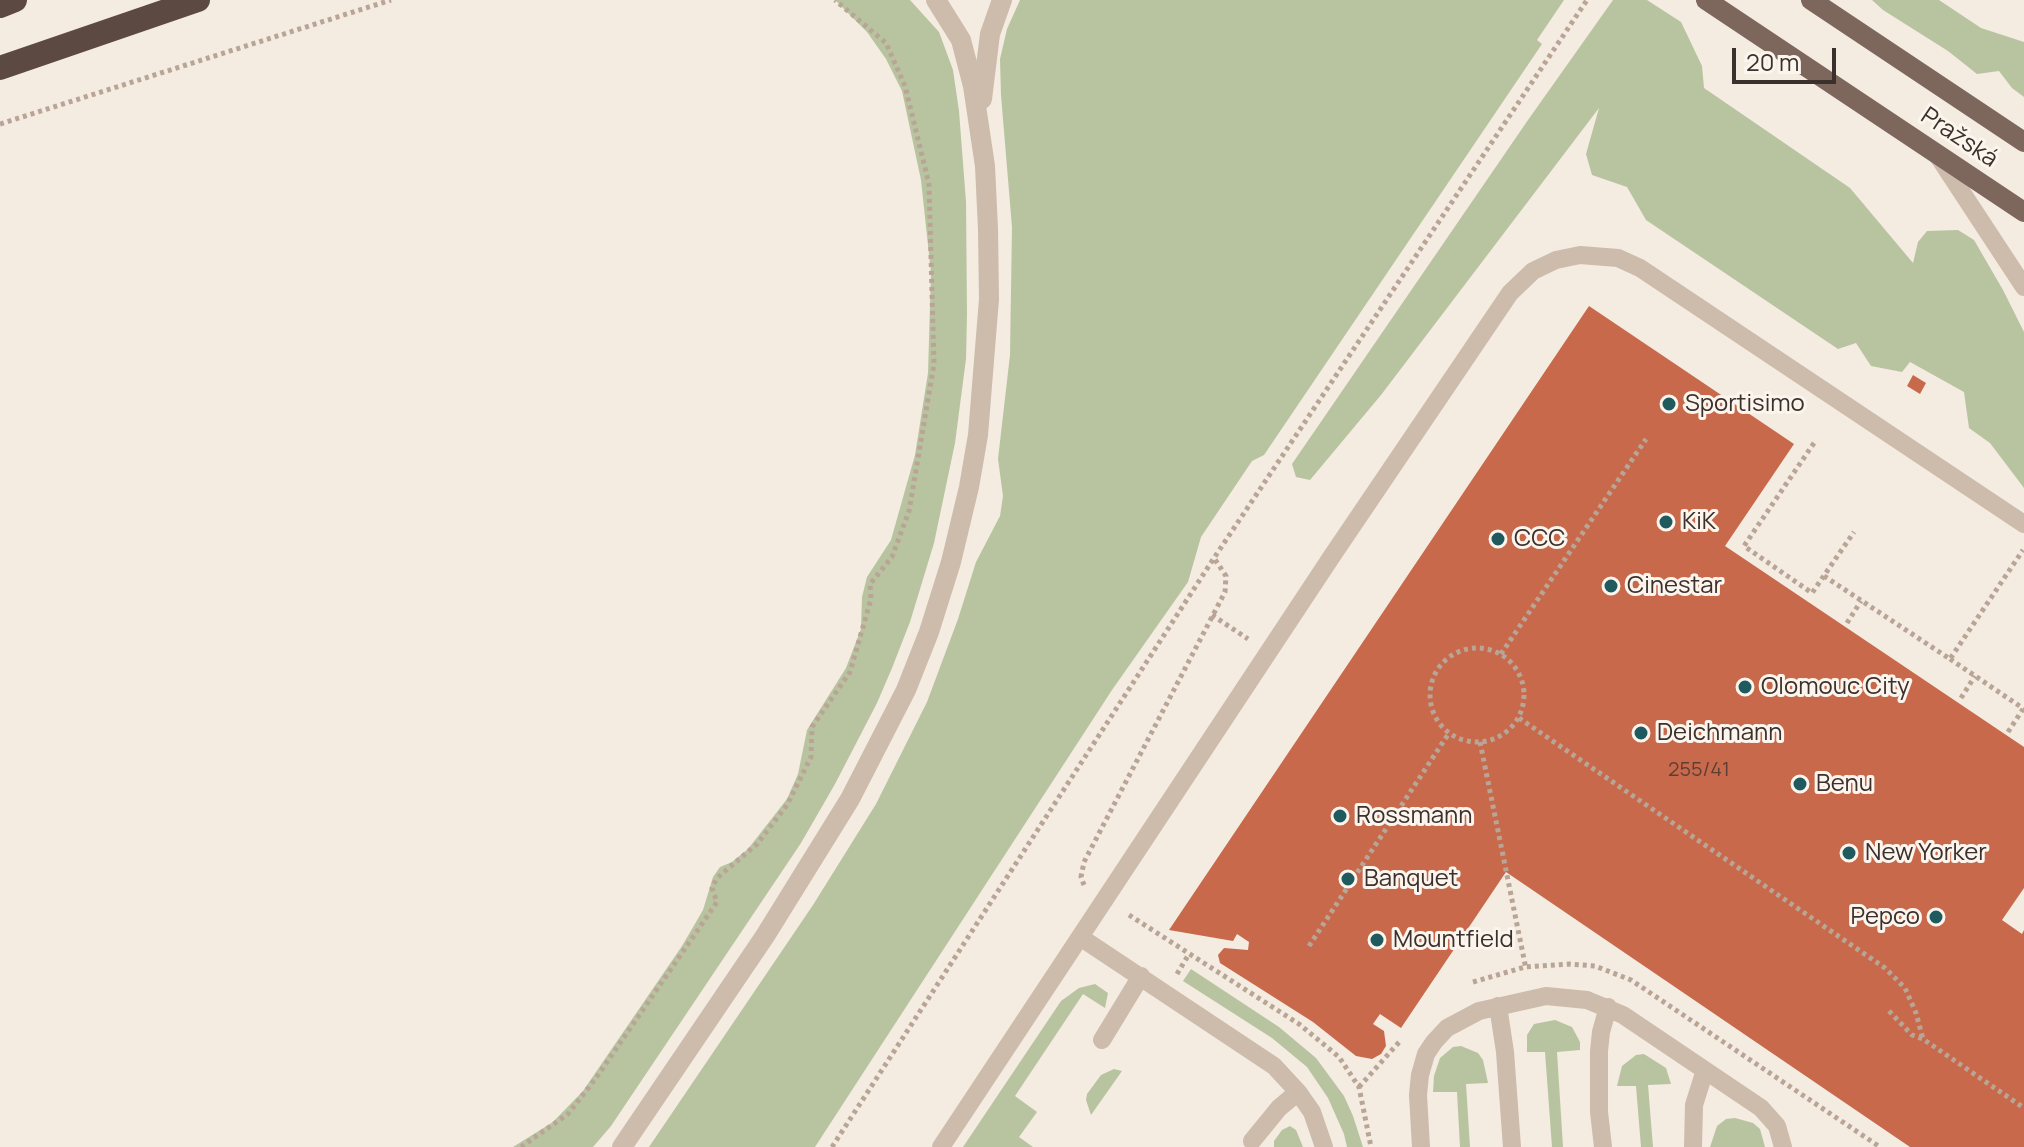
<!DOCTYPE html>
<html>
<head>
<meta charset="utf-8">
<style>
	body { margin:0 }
	#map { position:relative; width:2024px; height:1147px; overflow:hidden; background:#f4ebe1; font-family:Manrope,sans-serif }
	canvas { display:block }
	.scale { position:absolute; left:1732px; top:48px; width:104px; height:36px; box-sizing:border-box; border:4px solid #3b302b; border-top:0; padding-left:10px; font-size:24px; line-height:28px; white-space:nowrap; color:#3b302b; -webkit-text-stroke:6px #fbf5ee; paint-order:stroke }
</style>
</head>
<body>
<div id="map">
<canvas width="2024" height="1147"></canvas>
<div class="scale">20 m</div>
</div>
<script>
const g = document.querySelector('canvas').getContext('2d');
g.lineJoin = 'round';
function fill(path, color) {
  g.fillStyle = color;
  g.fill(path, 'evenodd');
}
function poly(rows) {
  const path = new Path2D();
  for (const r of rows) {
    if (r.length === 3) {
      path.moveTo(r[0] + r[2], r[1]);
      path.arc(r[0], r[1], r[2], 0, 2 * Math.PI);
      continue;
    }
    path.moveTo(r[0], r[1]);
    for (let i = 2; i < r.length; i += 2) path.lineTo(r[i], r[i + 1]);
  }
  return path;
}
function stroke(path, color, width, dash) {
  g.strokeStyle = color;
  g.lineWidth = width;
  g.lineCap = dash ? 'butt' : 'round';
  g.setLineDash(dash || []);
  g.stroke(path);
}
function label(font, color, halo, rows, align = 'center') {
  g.font = font + ' Manrope,sans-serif';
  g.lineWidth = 6;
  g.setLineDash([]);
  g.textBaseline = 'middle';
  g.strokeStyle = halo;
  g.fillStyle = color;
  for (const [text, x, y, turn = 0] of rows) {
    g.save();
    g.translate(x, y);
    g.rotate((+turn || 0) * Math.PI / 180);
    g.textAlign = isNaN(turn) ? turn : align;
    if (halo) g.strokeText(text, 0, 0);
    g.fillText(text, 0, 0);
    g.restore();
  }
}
fill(poly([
	[835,0,910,0,939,32,953,70,959,111,966,202,967,314,966,359,955,443,934,543,910,622,892,668,877,703,835,784,801,843,611,1126,593,1147,513,1147,553,1122,583,1091,682,946,703,910,713,877,720,867,732,862,748,849,787,799,798,774,807,730,846,668,861,629,862,597,867,577,891,540,915,455,928,373,931,273,921,180,902,91,886,59,867,32],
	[1020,0,1564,0,1537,40,1542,44,1264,455,1252,461,1201,537,1188,582,1112,690,815,1147,649,1147,813,905,876,804,927,702,958,619,976,562,1000,516,1003,496,998,459,1010,355,1012,227,1001,95,1000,59,1007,29],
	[1613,0,1647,0,1681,22,1702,66,1704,88,1850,188,1913,263,1918,242,1927,231,1958,230,1974,240,2003,290,2024,332,2024,488,1990,443,1969,428,1964,392,1910,362,1902,372,1871,366,1856,343,1838,349,1646,220,1627,187,1592,175,1586,154,1599,108,1381,395,1310,480,1296,477,1292,464,1528,120],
	[1872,0,1939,0,1981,28,2024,42,2024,97,2012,88,1999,71,1977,74,1948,51,1883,10],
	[1191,969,1279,1027,1316,1058,1344,1096,1353,1116,1363,1147,1347,1147,1344,1134,1328,1098,1307,1067,1272,1038,1183,981],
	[1095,984,1108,993,1105,1008,1083,994,1015,1096,1037,1112,1019,1137,1033,1147,963,1147,1061,1001,1079,988],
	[1555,1020,1572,1027,1580,1042,1580,1050,1557,1052,1563,1147,1552,1147,1545,1052,1527,1052,1527,1035,1534,1024],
	[1461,1046,1478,1053,1483,1060,1488,1083,1466,1084,1470,1147,1460,1147,1457,1092,1433,1092,1434,1076,1440,1058,1453,1047],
	[1644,1054,1666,1068,1671,1084,1648,1085,1653,1147,1641,1147,1636,1086,1617,1086,1622,1066,1636,1055],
	[1114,1069,1122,1071,1091,1115,1086,1100,1087,1094,1101,1075],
	[1735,1118,1753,1123,1760,1129,1765,1147,1710,1147,1717,1126,1726,1119],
	[1290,1126,1296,1130,1303,1147,1274,1147,1274,1141,1282,1130]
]), '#b8c4a0');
fill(poly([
	[1589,306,1794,444,1725,546,2024,747,2024,888,2002,920,2022,934,2024,930,2024,1147,1910,1147,1506,872,1401,1028,1380,1014,1373,1024,1384,1031,1386,1046,1381,1054,1372,1059,1356,1056,1313,1022,1220,963,1218,955,1224,948,1248,950,1249,942,1237,934,1233,941,1169,930],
	[1913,375,1926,383,1920,394,1907,386]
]), '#c8694b');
stroke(poly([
	[0,124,391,0],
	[1814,443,1744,546,1812,593,1854,532],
	[1824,576,1950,659,2023,550],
	[1212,615,1248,639],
	[1847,623,1861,601],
	[1477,695,47],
	[1501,654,1646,439],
	[1950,659,2024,709],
	[1961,698,1975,676],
	[1519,718,1885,968,1905,988,1916,1013,1923,1039],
	[2008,732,2023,709],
	[1480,742,1526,969],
	[1084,885,1081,877,1084,862,1225,592,1226,576,1214,558],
	[1129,915,1299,1024,1339,1057,1359,1087,1371,1147],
	[1309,946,1449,733],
	[1177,974,1189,954],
	[1473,982,1525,967,1569,964,1595,966,1631,980,1880,1147],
	[1889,1011,1912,1035,1923,1039,2024,1108],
	[1359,1087,1401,1040],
	[521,1147,568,1114,596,1078,717,902,712,888,717,878,757,844,787,805,811,757,812,727,850,672,871,599,870,584,892,557,909,511,934,364,929,184,905,86,886,43,835,0],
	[832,1147,1214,558,1587,0]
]), '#b9a596', 5, [4, 4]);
stroke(poly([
	[1938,156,2024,287],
	[1080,937,1274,1066,1298,1092,1312,1112,1324,1147],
	[1498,1006,1505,1052,1512,1147],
	[1102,1040,1141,976],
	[1252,1141,1279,1108,1298,1092],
	[941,1147,1332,556,1510,293,1533,271,1556,260,1580,255,1618,258,1640,268,2024,524],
	[1421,1147,1418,1095,1420,1075,1426,1054,1434,1042,1447,1028,1479,1011,1546,996,1587,1000,1623,1015,1761,1108,1777,1126,1783,1147],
	[1603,1147,1599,1112,1599,1051,1601,1032,1608,1007],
	[1693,1147,1694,1105,1705,1070]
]), '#cdbbac', 18);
stroke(poly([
	[982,99,990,34,1002,0],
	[622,1147,765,936,850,799,906,690,929,632,951,562,969,487,978,435,989,299,988,229,985,166,973,86,961,40,936,0]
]), '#cdbbac', 20);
stroke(poly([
	[1706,0,2024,212],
	[1811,0,2024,142]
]), '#7d675c', 20);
stroke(poly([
	[0,6,15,0],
	[0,68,198,0]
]), '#5c4a42', 24);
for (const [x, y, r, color] of [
	[1669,404,8,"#1f5a5e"],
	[1666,522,8,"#1f5a5e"],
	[1498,539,8,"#1f5a5e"],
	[1611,586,8,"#1f5a5e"],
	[1745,687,8,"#1f5a5e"],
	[1641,733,8,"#1f5a5e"],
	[1800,784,8,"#1f5a5e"],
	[1340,816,8,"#1f5a5e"],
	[1849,853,8,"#1f5a5e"],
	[1348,879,8,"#1f5a5e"],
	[1936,917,8,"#1f5a5e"],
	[1377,940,8,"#1f5a5e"]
]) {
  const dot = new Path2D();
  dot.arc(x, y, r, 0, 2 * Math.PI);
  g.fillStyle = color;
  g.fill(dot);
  stroke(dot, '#fbf5ee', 3);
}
label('20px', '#5e3e33', null, [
	["255/41",1699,770]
]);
label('24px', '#3b302b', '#fbf5ee', [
	["Pražská",1959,138,34]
]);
label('24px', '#3b302b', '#fbf5ee', [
	["Sportisimo",1685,404],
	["KiK",1682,522],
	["CCC",1514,539],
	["Cinestar",1627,586],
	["Olomouc City",1761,687],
	["Deichmann",1657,733],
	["Benu",1816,784],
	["Rossmann",1356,816],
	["New Yorker",1865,853],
	["Banquet",1364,879],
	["Pepco",1920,917,"right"],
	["Mountfield",1393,940]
], 'left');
</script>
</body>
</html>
